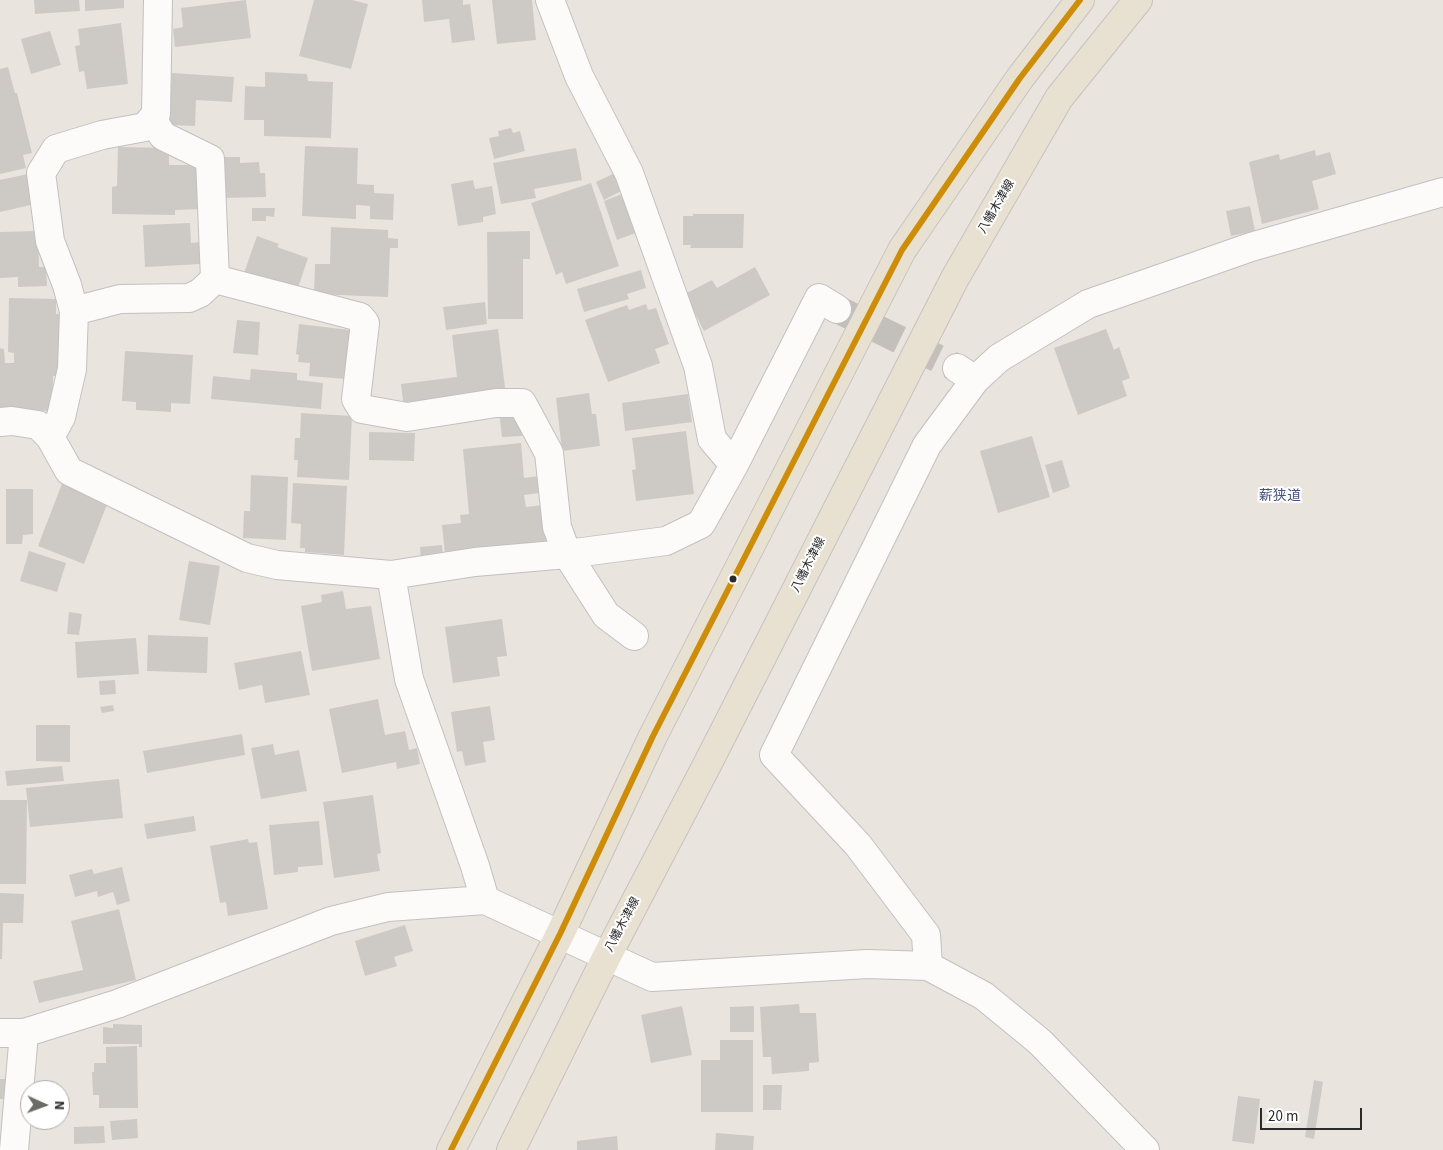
<!DOCTYPE html>
<html>
<head>
<meta charset="utf-8">
<style>
	body { margin:0 }
	#map { position:relative; width:1443px; height:1150px; overflow:hidden; background:#e9e4de; font-family:"Source Sans 3",sans-serif }
	canvas { display:block }
	.north { position:absolute; left:20px; top:1080px; width:50px; height:50px; box-sizing:border-box; background:#fff; border:1px solid #aaa; border-radius:50%; rotate:92deg; font-size:14px; font-weight:700; line-height:20px; text-align:center; color:#2a2a2a }
	.north::after { content:''; display:block; margin:auto; width:18px; height:22px; background:#6d6b69; clip-path:polygon(50% 0,100% 100%,50% 72%,0 100%) }
	.scale { position:absolute; left:1260px; top:1108px; width:102px; height:22px; box-sizing:border-box; border:2px solid #2a2a2a; border-top:0; padding-left:6px; font-size:15px; line-height:18px; white-space:nowrap; color:#2a2a2a; -webkit-text-stroke:4px #fff; paint-order:stroke }
</style>
</head>
<body>
<div id="map">
<canvas width="1443" height="1150"></canvas>
<div class="north">N</div>
<div class="scale">20 m</div>
</div>
<script>
const g = document.querySelector('canvas').getContext('2d');
g.lineJoin = 'round';
function fill(path, color) {
  g.fillStyle = color;
  g.fill(path, 'evenodd');
}
function poly(rows) {
  const path = new Path2D();
  for (const r of rows) {
    path.moveTo(r[0], r[1]);
    for (let i = 2; i < r.length; i += 2) path.lineTo(r[i], r[i + 1]);
  }
  return path;
}
function stroke(path, color, width, dash) {
  g.strokeStyle = color;
  g.lineWidth = width;
  g.lineCap = dash ? 'butt' : 'round';
  g.setLineDash(dash || []);
  g.stroke(path);
}
function label(font, color, halo, rows, align = 'center') {
  g.font = font + ' "Source Sans 3","Noto Sans JP",sans-serif';
  g.lineWidth = 4;
  g.setLineDash([]);
  g.textBaseline = 'middle';
  g.strokeStyle = halo;
  g.fillStyle = color;
  for (const [text, x, y, turn = 0] of rows) {
    g.save();
    g.translate(x, y);
    g.rotate((+turn || 0) * Math.PI / 180);
    g.textAlign = isNaN(turn) ? turn : align;
    if (halo) g.strokeText(text, 0, 0);
    g.fillText(text, 0, 0);
    g.restore();
  }
}
fill(poly([
	[34,0,79,0,80,11,35,14],
	[85,0,124,0,124,8,85,11],
	[246,0,251,38,175,47,173,29,183,27,181,8],
	[314,0,352,0,368,4,351,69,299,56],
	[422,0,463,0,463,5,470,4,475,40,452,43,449,19,424,22],
	[492,0,532,0,536,40,497,44],
	[121,23,128,84,87,89,84,71,79,72,75,46,80,45,78,29],
	[50,31,61,65,31,74,21,39],
	[8,67,15,93,17,93,32,153,23,155,26,168,0,174,0,69],
	[265,72,307,74,308,81,333,82,331,138,264,136,264,120,244,120,245,86,265,87],
	[172,73,234,77,232,102,196,100,195,126,169,125],
	[511,128,513,133,520,131,525,151,494,159,489,138,499,136,498,131],
	[305,146,358,148,357,184,374,185,374,193,394,194,393,220,370,219,370,206,356,205,356,219,302,216],
	[118,147,169,148,169,165,200,165,200,209,175,210,175,215,112,214,112,187,117,186],
	[576,148,582,180,534,189,536,198,501,204,493,163],
	[1315,150,1316,156,1330,152,1336,174,1312,181,1319,209,1262,224,1249,162,1279,154,1280,160],
	[219,157,240,157,240,163,259,162,260,173,265,173,266,197,221,198],
	[619,171,627,188,604,200,596,182],
	[28,174,35,204,0,212,0,180],
	[473,180,475,189,492,186,496,214,483,217,483,222,458,226,451,184],
	[591,183,619,266,566,284,562,272,556,275,531,203],
	[627,192,641,231,617,240,604,201],
	[1250,206,1255,231,1231,236,1226,211],
	[252,208,275,208,274,217,266,216,266,221,252,221],
	[693,214,744,214,743,248,690,248,691,245,683,245,683,216,693,216],
	[190,223,191,243,200,242,201,264,145,267,143,225],
	[331,227,388,230,388,238,398,239,398,248,390,248,388,297,314,294,315,264,330,264],
	[38,231,39,267,46,267,47,286,18,287,18,277,0,278,0,232],
	[530,231,530,259,523,259,523,319,488,319,487,232],
	[257,236,279,244,277,247,308,258,297,291,244,273],
	[755,267,770,295,704,331,685,294,712,280,717,288],
	[641,270,646,288,627,294,629,299,584,312,577,289],
	[9,298,56,299,56,314,62,314,61,376,53,376,52,411,0,410,0,348,4,349,5,363,14,363,14,353,8,352],
	[485,302,487,324,446,330,443,307],
	[646,304,648,310,656,308,669,344,655,349,660,363,608,382,585,320,627,305,629,310],
	[237,320,260,322,258,355,233,353],
	[299,324,350,330,346,379,309,376,310,363,298,362,299,355,296,354],
	[498,329,506,396,404,409,401,384,457,377,452,335],
	[1106,329,1114,350,1119,347,1130,378,1122,381,1127,396,1078,415,1054,348],
	[125,351,193,355,190,404,171,403,171,412,136,410,136,402,122,401],
	[251,369,297,373,297,380,323,383,321,409,211,399,213,376,250,380],
	[589,393,592,414,596,414,600,446,562,451,556,398],
	[688,394,692,422,625,431,622,403],
	[520,409,522,436,502,437,499,411],
	[301,413,352,416,349,480,297,477,298,460,294,460,295,438,300,438],
	[686,431,694,494,636,501,632,470,636,469,632,438],
	[369,432,415,433,414,461,369,460],
	[1032,436,1050,497,998,513,980,451],
	[521,443,524,478,539,476,540,493,524,495,526,507,544,505,548,544,445,554,442,525,461,523,460,515,469,514,463,449],
	[1062,460,1070,487,1053,493,1045,465],
	[251,475,288,477,286,540,243,538,244,511,250,511],
	[63,481,109,499,84,564,38,546],
	[293,483,347,486,344,555,305,552,305,548,300,548,301,524,291,523],
	[6,489,33,489,33,534,23,535,22,544,6,544],
	[442,545,443,560,421,562,420,547],
	[29,551,66,563,57,592,20,581],
	[189,561,220,566,210,625,179,620],
	[343,591,346,609,371,606,380,659,312,671,301,606,322,602,321,595],
	[69,612,82,614,79,635,67,634],
	[502,619,507,656,497,657,500,676,453,683,445,627],
	[148,635,208,637,207,673,147,671],
	[136,638,139,674,77,678,75,642],
	[301,651,310,695,265,703,262,685,239,690,234,663],
	[115,680,116,694,100,695,99,681],
	[378,699,385,735,405,731,409,750,417,748,420,764,397,769,396,762,342,773,329,709],
	[113,705,114,711,102,713,100,707],
	[490,706,495,740,483,742,486,762,465,766,462,751,457,752,451,712],
	[36,725,70,725,70,762,36,761],
	[242,734,245,755,147,773,143,751],
	[273,744,275,755,299,750,307,791,261,799,251,748],
	[62,766,64,781,7,786,5,771],
	[119,779,123,818,30,827,26,788],
	[373,795,381,853,377,854,380,871,334,878,323,802],
	[0,800,27,800,26,884,0,884],
	[194,816,196,831,147,839,144,824],
	[319,821,323,865,298,867,298,872,274,875,269,825],
	[248,839,249,843,257,842,268,909,228,916,226,902,220,903,210,846],
	[122,867,130,901,117,905,113,892,98,897,97,891,75,897,69,875,92,869,94,874],
	[0,893,24,894,23,923,3,923,2,959,0,959],
	[119,909,136,980,39,1003,33,981,83,970,71,921],
	[405,925,413,951,394,957,397,966,365,976,355,941],
	[799,1004,800,1013,816,1013,819,1062,809,1063,809,1071,772,1074,771,1057,763,1057,760,1007],
	[682,1006,692,1055,651,1063,641,1015],
	[754,1006,754,1032,730,1032,730,1007],
	[113,1024,142,1025,142,1047,139,1047,139,1044,103,1044,103,1027,113,1028],
	[720,1040,753,1040,753,1112,701,1112,701,1060,720,1060],
	[137,1046,138,1108,99,1108,99,1095,93,1095,92,1072,94,1072,94,1063,106,1063,106,1047],
	[0,1079,9,1079,9,1099,0,1099],
	[1314,1080,1323,1082,1314,1139,1305,1137],
	[763,1085,782,1085,781,1110,763,1110],
	[1238,1096,1260,1099,1254,1144,1232,1141],
	[137,1119,138,1138,112,1140,110,1121],
	[104,1126,105,1143,74,1144,74,1127],
	[716,1133,754,1136,753,1150,715,1150],
	[617,1136,618,1150,577,1150,577,1141]
]), '#cdcac6');
stroke(poly([
	[837,309,957,368]
]), '#c3bfba', 28, [28, 14]);
const minor = poly([
	[158,0,156,114,145,127,102,135,56,149,41,173,50,241,67,285,74,311,120,299,189,298,200,293,215,279,360,317,365,323,356,399,362,409,407,417,496,403,522,403,549,453,557,527,567,554,606,615,634,636],
	[550,0,579,76,629,173,698,366,712,439,734,465],
	[152,119,163,136,210,159,215,279],
	[957,368,975,380,999,358,1088,304,1251,247,1443,192],
	[0,422,12,421,38,425,50,437,69,471,247,558,277,565,391,575,475,562,567,554,666,541,701,524,734,465,819,298,837,309],
	[50,437,61,417,72,369,74,311],
	[391,575,409,679,475,866,485,900],
	[928,966,926,935,858,845,774,755,927,445,975,380],
	[0,1033,24,1033,117,1004,331,921,388,907,485,900,652,977,867,964,928,966,984,996,1040,1042,1145,1150],
	[14,1150,24,1033]
]);
const major = poly([
	[451,1150,560,934,653,736,902,250,1020,78,1080,0],
	[511,1150,607,956,708,763,955,278,1059,98,1138,0]
]);
stroke(minor, '#c2c0c0', 30);
stroke(major, '#c4c3c0', 30);
stroke(minor, '#fcfbfa', 28);
stroke(major, '#e8e1d1', 28);
stroke(poly([
	[451,1150,560,934,653,736,902,250,1020,78,1080,0]
]), '#ce8d08', 6);
for (const [x, y, r, color] of [
	[733,579,4.5,"#2a2a2a"]
]) {
  const dot = new Path2D();
  dot.arc(x, y, r, 0, 2 * Math.PI);
  g.fillStyle = color;
  g.fill(dot);
  stroke(dot, '#fff', 2);
}
label('12px', '#2a2a2a', '#fff', [
	["八幡木津線",997,207,-60],
	["八幡木津線",809,565,-63],
	["八幡木津線",623,925,-62]
]);
label('14px', '#46547f', '#fff', [
	["薪狭道",1280,497]
]);
</script>
</body>
</html>
